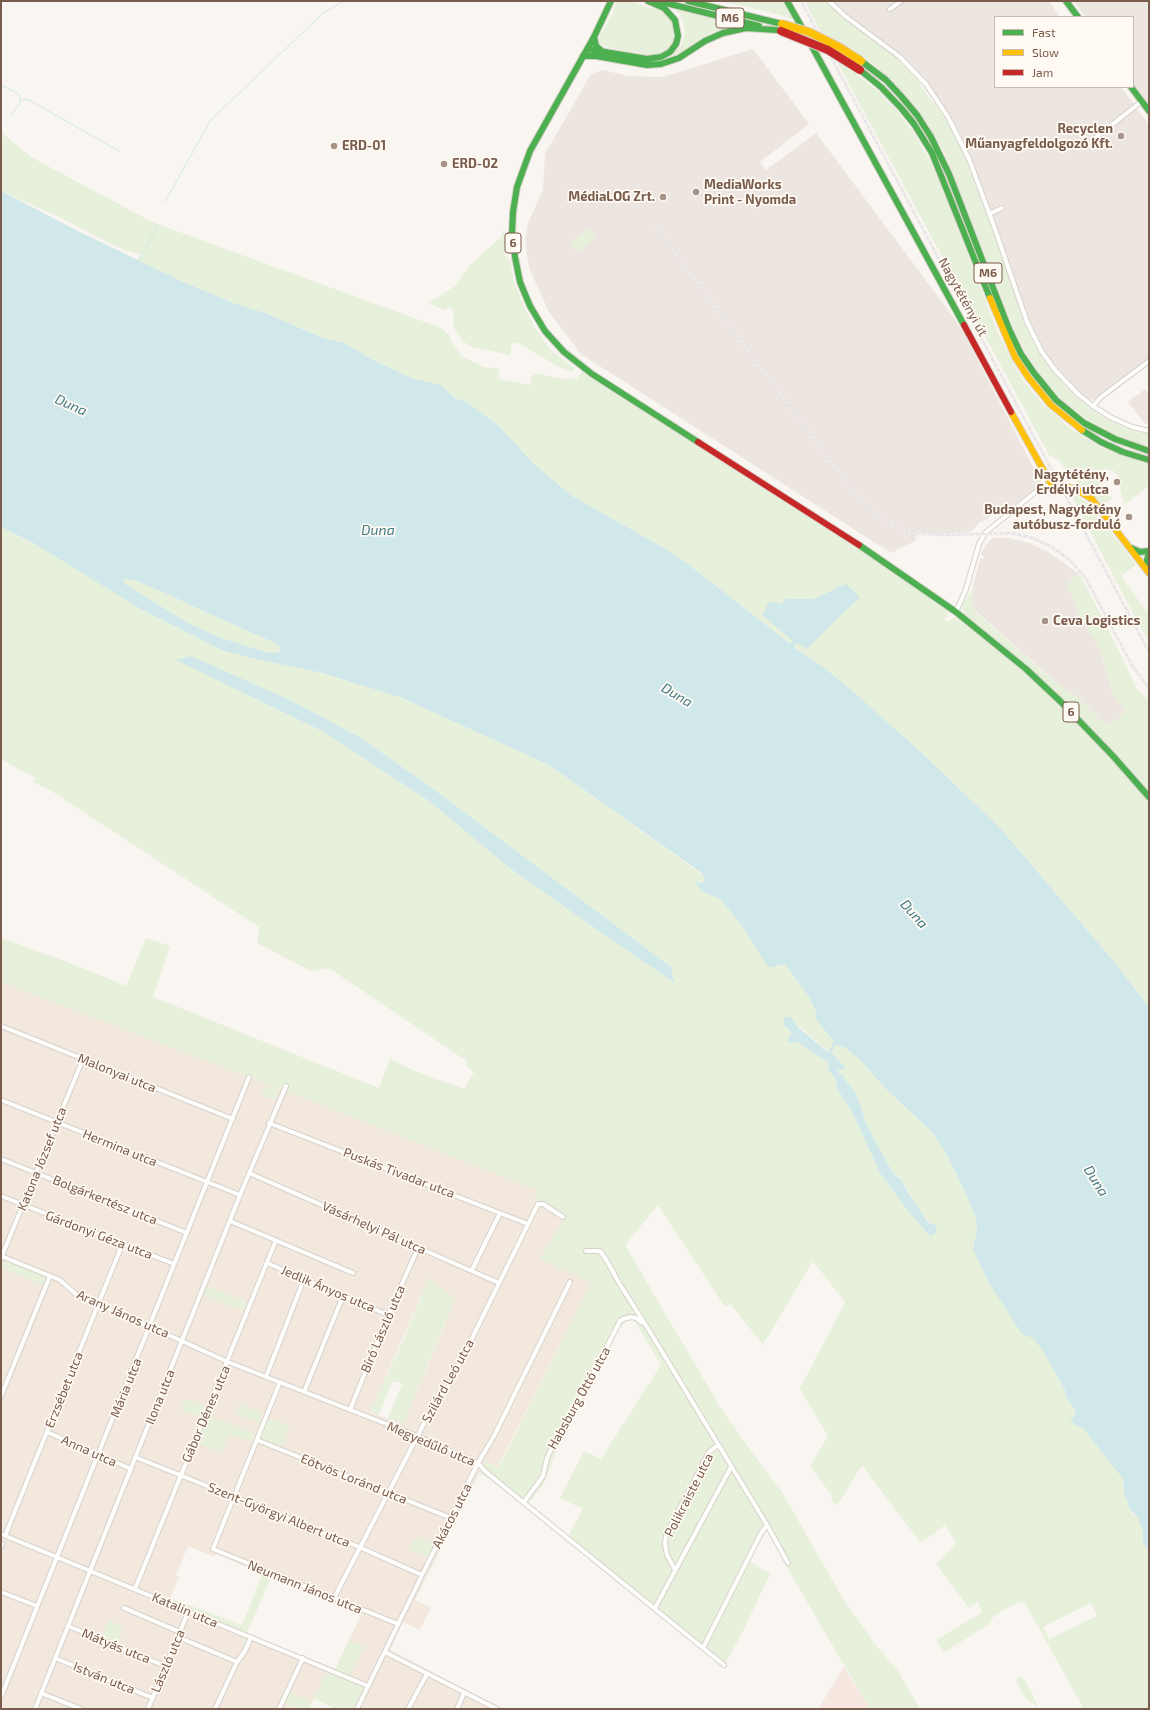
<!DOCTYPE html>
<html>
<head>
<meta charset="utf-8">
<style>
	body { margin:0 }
	#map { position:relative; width:1150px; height:1710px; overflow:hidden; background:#f9f5f0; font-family:"Exo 2",sans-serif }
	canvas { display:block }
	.frame { position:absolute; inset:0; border:2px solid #7a5c4d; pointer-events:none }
	.legend { position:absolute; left:994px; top:16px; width:140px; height:72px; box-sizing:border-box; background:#fffaf3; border:1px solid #cabbb1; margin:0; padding:5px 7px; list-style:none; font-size:12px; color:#7a5c4d }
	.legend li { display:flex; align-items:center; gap:8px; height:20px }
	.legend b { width:20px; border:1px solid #cabbb1 }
</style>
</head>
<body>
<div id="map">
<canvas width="1150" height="1710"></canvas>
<div class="frame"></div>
<ul class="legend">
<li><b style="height:5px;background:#4caf50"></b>Fast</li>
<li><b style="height:5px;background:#ffc107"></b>Slow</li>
<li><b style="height:5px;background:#c62828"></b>Jam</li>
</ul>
</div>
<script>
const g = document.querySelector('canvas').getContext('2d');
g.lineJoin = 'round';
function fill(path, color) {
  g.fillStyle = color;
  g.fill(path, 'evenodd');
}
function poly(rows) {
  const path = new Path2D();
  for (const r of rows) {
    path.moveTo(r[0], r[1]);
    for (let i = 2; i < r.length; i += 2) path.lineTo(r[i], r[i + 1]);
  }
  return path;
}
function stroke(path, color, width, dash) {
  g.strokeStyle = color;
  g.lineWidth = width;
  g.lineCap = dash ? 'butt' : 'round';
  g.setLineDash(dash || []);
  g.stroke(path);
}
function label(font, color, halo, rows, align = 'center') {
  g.font = font + ' "Exo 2",sans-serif';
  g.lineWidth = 3.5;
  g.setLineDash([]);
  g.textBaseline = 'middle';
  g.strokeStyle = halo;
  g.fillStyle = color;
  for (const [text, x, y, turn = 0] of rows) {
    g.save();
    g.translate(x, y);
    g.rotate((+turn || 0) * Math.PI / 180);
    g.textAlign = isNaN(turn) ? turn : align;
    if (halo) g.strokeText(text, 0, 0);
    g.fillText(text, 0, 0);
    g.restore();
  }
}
fill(poly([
	[1,982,335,1110,537,1190,535,1195,564,1216,574,1275,591,1283,497,1468,485,1462,415,1600,431,1608,420,1630,403,1622,390,1650,499,1707,499,1709,355,1709,366,1687,328,1669,309,1709,1,1709],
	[429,1278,445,1325,403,1424,370,1412],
	[188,1546,214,1557,216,1554,361,1615,335,1669,247,1634,241,1648,244,1637,190,1614,169,1601,179,1577,176,1575]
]), '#f2e8de');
fill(poly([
	[844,1667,870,1709,818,1709]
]), '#f6e8e1');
fill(poly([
	[832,1,1049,1,1060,17,995,17,995,87,1121,87,1149,125,1149,358,1094,399,1091,400,1087,399,1075,388,1056,369,1044,351,1033,331,971,159,954,122,932,89,909,63,896,51,843,11],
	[1074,1,1149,1,1149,105,1133,83,1133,17,1085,17],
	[753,49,809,124,760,162,766,170,816,133,954,318,964,334,1042,484,1005,513,1002,509,995,509,991,503,985,507,990,513,988,519,980,522,971,532,936,534,917,531,915,541,891,553,581,354,549,312,529,268,525,240,528,223,543,190,545,154,591,74,603,70,628,76,659,77,673,74],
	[1145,389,1149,395,1149,422,1145,424,1128,402],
	[992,538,1009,538,1030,543,1048,552,1079,574,1071,580,1101,652,1113,694,1125,712,1116,720,1105,725,1075,695,1062,687,972,608,971,598,974,595,972,591,980,559,983,559,984,556,981,555,982,551]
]), '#ede5e0');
fill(poly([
	[617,1,630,1,666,13,676,28,672,45,666,51,658,55,646,55,625,51,601,45,599,42,599,37,611,17],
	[719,1,783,1,793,19,769,12],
	[805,1,826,1,842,16,881,44,914,74,926,93,948,122,957,137,990,220,1029,333,1041,356,1070,390,1090,408,1105,418,1126,428,1149,435,1149,446,1123,439,1089,421,1061,399,1044,380,1028,356,1016,334,945,154,925,119,912,102,879,69,852,49,821,33],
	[674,10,742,25,725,28,711,33,683,52,673,55,682,44,685,30,680,14],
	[836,60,855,73,878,91,898,112,916,136,931,163,943,190,997,331,1022,379,1042,403,1071,429,1102,448,1149,464,1149,486,1125,504,1123,500,1117,475,1114,471,1106,469,1099,475,1099,483,1112,498,1103,506,1093,494,1080,487,1058,460,1049,455],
	[1,132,31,157,152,222,441,328,449,335,452,343,462,356,484,367,499,369,499,379,530,385,533,373,569,380,569,377,577,379,582,372,585,372,896,573,948,610,948,616,944,619,948,622,953,618,957,617,991,643,1062,705,1149,800,1149,1007,1110,957,1001,829,923,754,826,669,789,643,684,561,666,549,572,496,533,463,499,426,467,402,455,398,440,385,414,379,373,360,344,343,323,338,265,313,236,304,183,282,137,260,140,255,115,246,61,218,1,191],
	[504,228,505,255,510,261,514,283,527,313,535,328,550,349,574,368,572,372,561,368,518,343,513,343,511,346,510,355,472,347,464,342,456,331,453,324,454,311,451,308,448,307,444,310,427,303,438,297,455,286,471,264,502,236],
	[589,228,596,238,577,252,570,242],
	[1069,491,1089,504,1136,565,1121,576,1146,611,1149,611,1149,636,1146,638],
	[1,527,252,658,322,673,402,698,549,765,703,875,705,882,700,883,695,882,698,887,703,892,720,899,741,924,778,965,785,964,809,997,816,1011,815,1018,834,1042,829,1052,794,1022,784,1025,791,1032,791,1035,787,1040,788,1043,797,1042,828,1062,830,1066,830,1073,836,1079,837,1088,853,1114,880,1173,908,1211,930,1235,931,1224,921,1212,899,1176,894,1174,886,1161,866,1123,856,1093,846,1081,843,1074,839,1075,838,1074,838,1070,844,1069,831,1051,834,1047,836,1045,846,1048,861,1061,884,1087,932,1132,947,1155,968,1198,976,1219,977,1229,973,1249,1043,1351,1054,1369,1065,1390,1066,1397,1075,1410,1076,1416,1071,1417,1076,1427,1078,1426,1083,1427,1123,1479,1124,1492,1132,1514,1138,1517,1143,1533,1143,1542,1149,1551,1149,1709,1084,1709,1025,1603,1021,1601,1001,1611,993,1617,990,1624,944,1652,936,1640,982,1612,978,1601,969,1608,936,1564,956,1543,945,1525,921,1543,862,1465,837,1506,831,1500,832,1496,810,1466,828,1436,800,1389,845,1302,813,1261,763,1345,731,1304,725,1307,658,1205,625,1245,720,1407,761,1465,783,1494,843,1599,877,1647,896,1668,920,1709,870,1709,790,1573,767,1529,750,1561,770,1574,741,1635,724,1665,566,1540,583,1509,560,1498,584,1451,601,1459,661,1365,634,1320,627,1321,619,1328,582,1400,569,1421,543,1485,526,1507,488,1478,479,1473,485,1461,498,1468,591,1283,540,1259,564,1217,538,1202,535,1195,537,1190,335,1110,1,982,1,938,67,962,126,986,146,938,170,946,153,997,379,1088,390,1059,417,1072,464,1089,474,1072,466,1066,468,1062,329,968,311,971,257,943,259,927,50,790,33,782,35,778,28,774,1,759],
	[177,660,294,702,361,738,432,788,671,967,675,983,606,936,511,869,429,801,322,731],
	[1091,1603,1097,1616,1049,1639,1043,1627],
	[1079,574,1105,622,1138,691,1149,700,1149,792,1067,703,1032,670,966,615,962,608,962,604,972,591,974,595,971,603,972,608,975,612,1062,687,1075,695,1105,725,1116,720,1125,712,1113,694,1101,652,1095,640,1082,622,1067,584],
	[126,579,134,580,170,595,192,606,277,644,281,649,276,653,269,653,221,638,188,623,125,584,123,580],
	[265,1085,279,1090,275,1100,261,1096],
	[3,1258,46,1276,47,1280,44,1286,1,1267],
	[429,1278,455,1299,403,1424,388,1418,402,1384,393,1381,378,1415,370,1412,404,1338],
	[206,1286,247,1302,243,1311,202,1295],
	[185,1399,205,1406,201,1417,181,1410],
	[240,1404,263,1413,259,1423,236,1414],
	[209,1416,255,1433,252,1442,229,1434,221,1453,197,1443],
	[267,1417,290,1426,282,1446,259,1438],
	[416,1537,434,1544,428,1557,409,1549],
	[263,1573,271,1577,247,1633,249,1639,244,1649,241,1649,244,1637,190,1614,169,1601,170,1598,242,1625],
	[108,1620,124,1627,118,1642,102,1636],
	[350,1641,364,1647,350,1675,335,1669],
	[328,1669,366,1687,355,1709,336,1709,314,1699],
	[1018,1677,1022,1678,1026,1682,1038,1707,1026,1699,1016,1681],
	[290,1693,312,1702,309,1709,298,1709,285,1704]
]), '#e7f0db');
fill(poly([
	[1,191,78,231,183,282,236,304,265,313,323,338,344,343,373,360,414,379,440,385,455,398,467,402,499,426,533,463,572,496,666,549,684,561,789,643,793,641,762,615,769,602,781,604,786,599,814,599,846,584,858,595,859,598,806,649,798,643,795,644,795,648,826,669,859,697,923,754,1001,829,1110,957,1149,1007,1149,1551,1143,1542,1143,1533,1138,1517,1130,1510,1124,1492,1123,1479,1083,1428,1078,1426,1076,1427,1070,1417,1076,1416,1075,1410,1066,1397,1065,1390,1043,1351,1033,1338,1022,1334,988,1281,973,1249,977,1229,976,1219,968,1198,947,1155,932,1132,884,1087,861,1061,846,1048,836,1045,834,1047,831,1052,844,1066,844,1069,838,1070,838,1074,839,1075,843,1074,846,1081,856,1093,866,1123,886,1161,894,1174,901,1179,909,1194,928,1222,936,1226,937,1231,933,1235,930,1236,908,1211,880,1173,853,1114,837,1088,836,1079,827,1069,830,1066,828,1062,797,1042,788,1043,787,1040,791,1035,791,1032,784,1025,784,1018,790,1016,799,1028,828,1052,834,1042,815,1018,816,1011,809,997,785,964,778,965,773,968,767,965,741,924,720,899,703,892,698,887,695,881,700,883,705,882,703,874,549,765,402,698,322,673,252,658,222,650,141,609,33,543,1,527],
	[126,579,134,580,170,595,192,606,277,644,281,650,276,653,269,653,221,638,188,623,125,584,123,580],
	[191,656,294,702,361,738,432,788,671,967,675,983,606,936,511,869,429,801,322,731,176,660]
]), '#d0e8ea');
stroke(poly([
	[1,85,19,94,21,101],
	[11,116,21,101,27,99,119,151],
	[165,202,210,121,323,13,344,1],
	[139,261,157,226]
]), '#d0e8ea', 1);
const street = poly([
	[829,1,845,16,900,57,926,84,948,117,969,159,995,229,1027,322,1042,352,1055,370,1079,395,1093,406,1110,417,1132,427,1149,431],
	[890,9,901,1],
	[1094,139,1142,101],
	[989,214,1002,208],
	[1093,406,1101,397,1149,361],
	[956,612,966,589,979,544,985,533,1038,490,1051,484],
	[1,1026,233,1119],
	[1,1100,240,1195],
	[269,1123,528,1224],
	[1,1159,187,1233],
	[249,1173,499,1283],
	[1,1196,174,1264],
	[230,1221,353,1273],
	[586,1251,600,1251,607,1261,619,1283,647,1327,767,1525,788,1563],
	[1,1256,60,1280,78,1296,182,1341,228,1362,412,1434,478,1463,486,1472,724,1665],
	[1,1258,83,1059],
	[267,1263,388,1315],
	[472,1270,500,1213],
	[266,1377,304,1279],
	[280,1382,213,1549,398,1624],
	[304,1392,343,1296],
	[1,1396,50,1276],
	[350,1410,386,1320,418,1248],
	[47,1432,131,1469],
	[257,1440,451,1518],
	[135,1457,359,1547,422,1575],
	[524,1502,543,1476,547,1458,558,1435,577,1405,620,1321,623,1319,631,1317,636,1318,643,1323],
	[1,1534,368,1686],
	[5,1536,122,1245],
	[1,1547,2,1544],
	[675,1570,667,1555,665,1544,666,1535,709,1452,718,1445],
	[135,1589,276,1240],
	[1,1592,37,1606],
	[334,1598,434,1404,448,1387,538,1204,543,1204,563,1217],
	[124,1608,180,1632],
	[655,1608,731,1467],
	[68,1626,165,1666],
	[178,1637,237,1662],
	[703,1648,761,1533,767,1525],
	[385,1652,497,1709],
	[55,1658,153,1698],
	[41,1693,81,1709],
	[1,1697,249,1077],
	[35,1709,240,1195,286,1086],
	[148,1709,188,1612],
	[215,1709,237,1662,245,1651,251,1637],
	[279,1709,303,1658],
	[357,1709,422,1575,478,1463,494,1436,570,1282],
	[408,1709,427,1674],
	[457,1709,464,1693]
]);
const fast = poly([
	[611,1,594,37,530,151,517,187,513,212,512,234,515,257,520,282,530,306,545,331,564,352,592,374,698,442],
	[658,1,759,26],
	[688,1,782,24],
	[787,1,804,31],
	[1066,1,1078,17],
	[594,37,596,46,602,51],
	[809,41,964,325],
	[587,49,647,59,661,57,670,52,676,44,678,36,675,20,664,8,648,1],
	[583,56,596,56,647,65,661,64,679,58,705,41,723,33,746,28,776,30],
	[861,61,886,80,901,96,917,115,931,137,949,174,1009,329,1021,354,1034,373,1056,400,1084,423,1115,439,1149,451],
	[860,70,881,87,901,108,914,124,932,153,990,298],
	[1131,87,1149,111],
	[1082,430,1101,442,1123,452,1149,460],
	[859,545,956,612,1026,669,1061,702,1113,756,1149,797],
	[1131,548,1140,552,1149,551],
	[1149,554,1147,560,1149,571]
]);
const slow = poly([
	[990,298,1015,357,1028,377,1051,405,1082,430],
	[1011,412,1051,484,1076,489,1092,499,1149,573]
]);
const jam = poly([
	[964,325,1011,412],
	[698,442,859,545]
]);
stroke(street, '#d7d1cb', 6);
stroke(fast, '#d9d2cb', 8);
stroke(slow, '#d9d2cb', 8);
stroke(jam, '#d9d2cb', 8);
stroke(street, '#fefefd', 4);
stroke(fast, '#4caf50', 6);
stroke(slow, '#ffc107', 6);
stroke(jam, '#c62828', 6);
const rail = poly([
	[801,1,1149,652],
	[654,224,848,485,870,510,892,525,914,533,943,535,1012,533,1033,538,1052,547,1070,560,1086,579,1132,665,1149,688]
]);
stroke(rail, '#e6e3e7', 2.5);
stroke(rail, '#fffaf3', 1, [3]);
const slowBridge = poly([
	[782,24,809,32,839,47,861,61]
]);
const jamBridge = poly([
	[781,31,828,50,860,70]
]);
stroke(slowBridge, '#dad1cc', 10, []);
stroke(jamBridge, '#dad1cc', 10, []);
stroke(slowBridge, '#ffc107', 8);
stroke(jamBridge, '#c62828', 8);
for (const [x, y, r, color] of [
	[1121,136,4,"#a69286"],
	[334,146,4,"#a69286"],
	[444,164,4,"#a69286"],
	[696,192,4,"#a69286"],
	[663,197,4,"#a69286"],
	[1117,482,4,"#a69286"],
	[1129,517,4,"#a69286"],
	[1045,621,4,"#a69286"]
]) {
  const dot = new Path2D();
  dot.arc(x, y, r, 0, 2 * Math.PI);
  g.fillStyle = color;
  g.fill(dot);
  stroke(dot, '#fffaf3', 1.5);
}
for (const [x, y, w] of [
	[730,18,28],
	[513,243,16],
	[988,273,28],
	[1071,712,16]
]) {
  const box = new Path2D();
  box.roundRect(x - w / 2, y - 10, w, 20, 3);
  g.fillStyle = '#fffaf3';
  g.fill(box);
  stroke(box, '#7a5c4d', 1);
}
label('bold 12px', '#7a5c4d', null, [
	["M6",730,18],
	["6",513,243],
	["M6",988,273],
	["6",1071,712]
]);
label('bold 13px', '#7a5c4d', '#fffaf3', [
	["Recyclen",1113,129],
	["Műanyagfeldolgozó Kft.",1113,144],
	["ERD-01",342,146,"left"],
	["ERD-02",452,164,"left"],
	["MediaWorks",704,185,"left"],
	["Print - Nyomda",704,200,"left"],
	["MédiaLOG Zrt.",655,197],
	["Nagytétény,",1109,475],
	["Erdélyi utca",1109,490],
	["Budapest, Nagytétény",1121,510],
	["autóbusz-forduló",1121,525],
	["Ceva Logistics",1053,621,"left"]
], 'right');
label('13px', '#7a5c4d', '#fffaf3', [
	["Nagytétényi út",963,297,61],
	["Malonyai utca",117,1073,22],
	["Hermina utca",120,1148,22],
	["Katona József utca",42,1159,-68],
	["Puskás Tivadar utca",399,1173,21],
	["Bolgárkertész utca",105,1200,22],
	["Vásárhelyi Pál utca",374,1228,24],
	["Gárdonyi Géza utca",99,1235,21],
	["Jedlik Ányos utca",328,1289,23],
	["Arany János utca",123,1314,24],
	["Bíró László utca",383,1329,-67],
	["Szilárd Leó utca",448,1381,-61],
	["Mária utca",126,1388,-68],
	["Erzsébet utca",64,1390,-68],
	["Ilona utca",160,1397,-68],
	["Habsburg Ottó utca",579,1398,-61],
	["Gábor Dénes utca",206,1414,-67],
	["Megyedűlő utca",431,1444,23],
	["Anna utca",89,1451,24],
	["Eötvös Loránd utca",354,1479,22],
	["Polikraiste utca",689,1495,-63],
	["Szent-Györgyi Albert utca",279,1515,22],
	["Akácos utca",452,1516,-63],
	["Neumann János utca",305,1587,22],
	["Katalin utca",185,1610,23],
	["Mátyás utca",116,1646,22],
	["László utca",168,1661,-67],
	["István utca",104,1678,22]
]);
label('italic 14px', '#437c86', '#fffaf3', [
	["Duna",71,405,24],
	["Duna",378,530],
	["Duna",677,695,31],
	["Duna",914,914,48],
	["Duna",1096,1181,58]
]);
</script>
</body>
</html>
